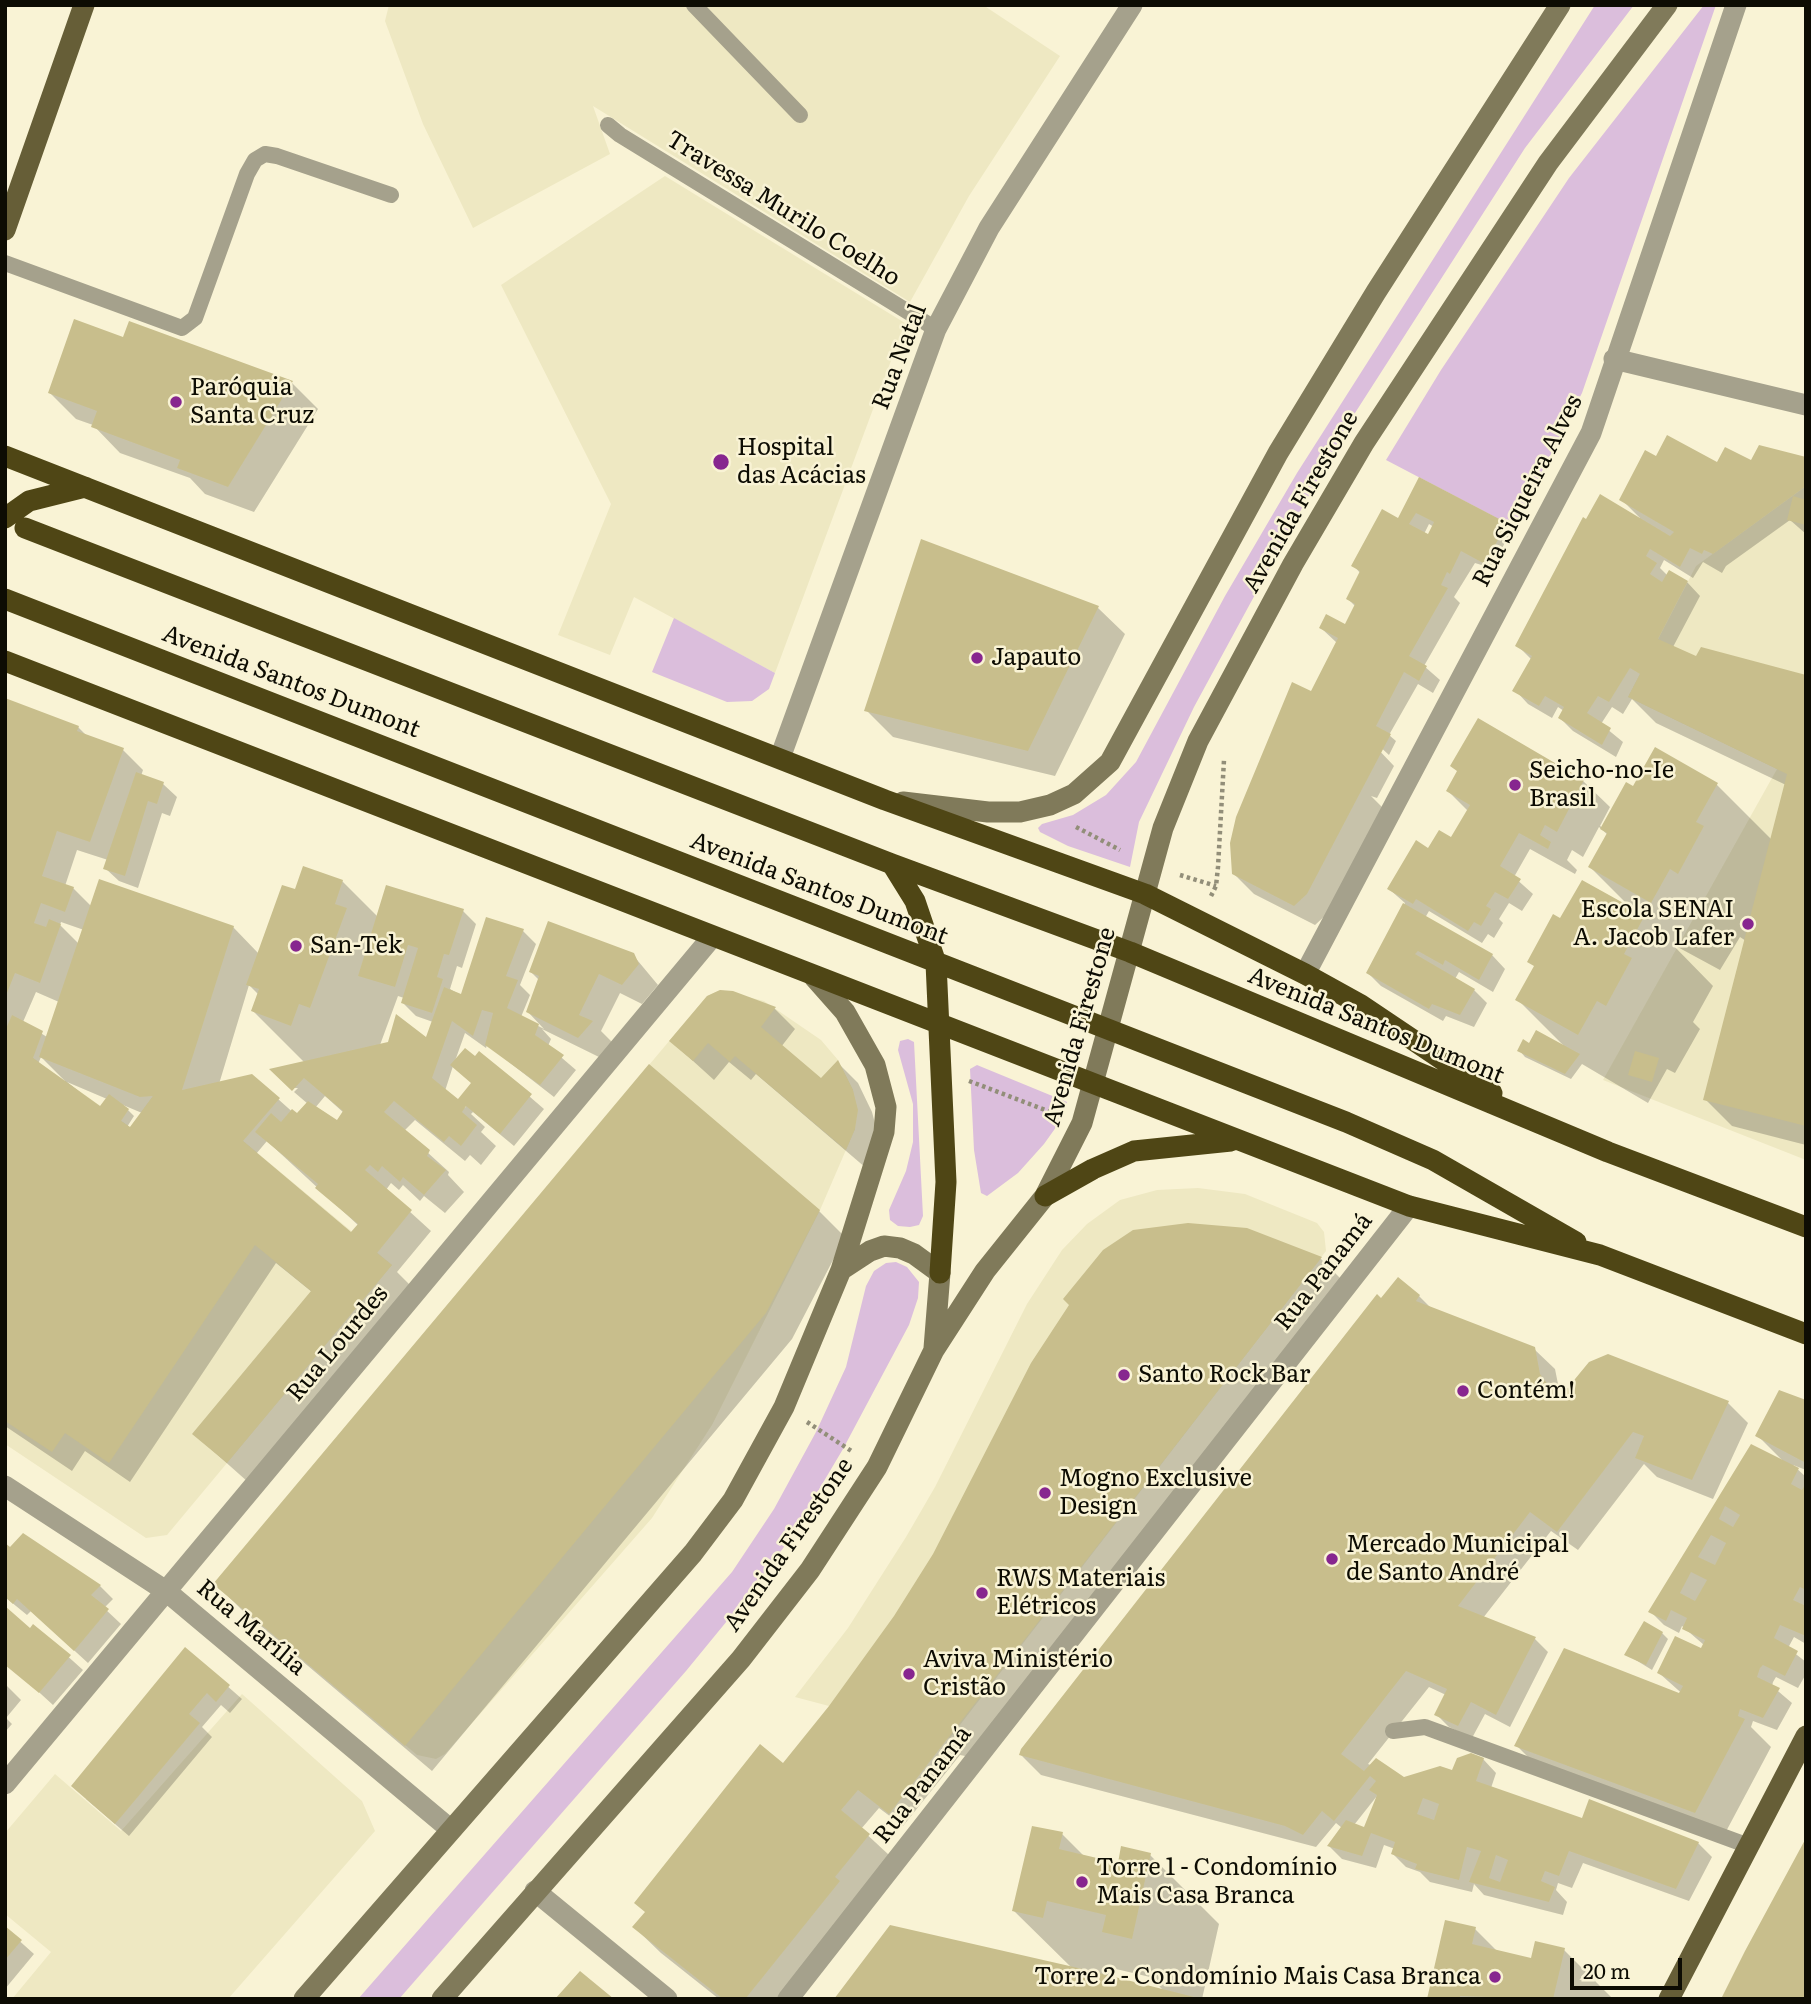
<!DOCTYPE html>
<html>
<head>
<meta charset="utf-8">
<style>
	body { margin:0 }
	#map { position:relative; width:1811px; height:2004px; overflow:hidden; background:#f9f3d5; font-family:Literata,serif }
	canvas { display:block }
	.frame { position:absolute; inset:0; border:7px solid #0d0c03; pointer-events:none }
	.scale { position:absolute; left:1570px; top:1958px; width:112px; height:32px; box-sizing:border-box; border:4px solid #0d0c03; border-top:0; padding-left:9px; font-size:21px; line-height:24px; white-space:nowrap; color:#0d0c03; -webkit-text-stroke:5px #f9f3d5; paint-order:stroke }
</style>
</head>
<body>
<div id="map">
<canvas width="1811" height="2004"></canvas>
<div class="frame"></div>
<div class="scale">20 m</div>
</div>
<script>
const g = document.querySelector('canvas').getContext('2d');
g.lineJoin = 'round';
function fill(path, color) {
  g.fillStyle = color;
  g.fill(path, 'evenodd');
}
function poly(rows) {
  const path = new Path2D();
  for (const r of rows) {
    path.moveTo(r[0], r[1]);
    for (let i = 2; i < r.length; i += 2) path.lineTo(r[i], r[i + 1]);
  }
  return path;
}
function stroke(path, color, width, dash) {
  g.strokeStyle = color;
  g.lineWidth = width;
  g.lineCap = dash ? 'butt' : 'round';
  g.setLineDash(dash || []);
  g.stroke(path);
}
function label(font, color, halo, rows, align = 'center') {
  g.font = font + ' Literata,serif';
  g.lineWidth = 5;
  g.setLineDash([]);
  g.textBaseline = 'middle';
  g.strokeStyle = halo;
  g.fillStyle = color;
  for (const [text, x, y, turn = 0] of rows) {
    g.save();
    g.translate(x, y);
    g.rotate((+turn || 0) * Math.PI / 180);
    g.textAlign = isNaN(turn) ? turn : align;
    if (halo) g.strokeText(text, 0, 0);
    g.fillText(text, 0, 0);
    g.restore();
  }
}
fill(poly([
	[389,5,983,5,1060,56,969,196,910,302,593,106,610,154,473,228,423,124,385,21],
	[665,176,905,323,775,673,634,597,610,655,558,635,611,504,501,285],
	[1806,486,1806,1160,1603,1080,1777,769,1628,697,1696,566],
	[720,990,764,1001,821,1040,838,1060,853,1090,855,1129,820,1210,712,1425,652,1518,445,1754,436,1759,417,1755,213,1584,707,996],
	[5,1038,130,1127,153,1096,182,1090,392,1265,167,1535,146,1538,5,1444],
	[1198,1188,1245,1194,1317,1223,1324,1232,1326,1251,950,1738,795,1697,848,1628,906,1537,935,1487,1027,1304,1062,1250,1087,1224,1120,1200,1157,1190],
	[242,1694,362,1801,375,1831,228,1999,12,1999,51,1952,5,1914,5,1833,55,1774,121,1831]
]), '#eee8c2');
fill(poly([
	[1595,5,1634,5,1525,148,1346,427,1194,707,1139,822,1130,867,1068,846,1040,832,1038,828,1042,824,1073,815,1106,795,1136,762,1225,596,1297,473],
	[1704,5,1716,5,1582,393,1514,527,1386,460,1441,370,1569,178],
	[674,618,775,673,769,689,752,701,727,702,652,672],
	[908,1039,914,1042,923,1216,919,1225,910,1227,898,1226,890,1220,889,1210,906,1171,913,1142,913,1104,898,1050,900,1041],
	[977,1065,1067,1102,1059,1123,1044,1144,1018,1173,987,1196,981,1193,974,1150,970,1069],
	[896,1262,907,1267,919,1282,918,1298,909,1325,843,1449,789,1540,754,1588,686,1671,399,1999,358,1999,732,1572,774,1509,816,1432,846,1367,866,1286,874,1271,886,1263]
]), '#dbbedc');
fill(poly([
	[130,324,292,383,318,409,254,512,205,494,190,478,120,453,93,425,76,419,50,393,124,339],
	[1656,458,1718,464,1806,458,1806,534,1790,520,1726,566,1722,573,1703,562,1693,578,1664,560,1660,568,1668,576,1687,582,1700,596,1673,647,1697,658,1806,676,1806,1145,1732,1126,1705,1099,1746,941,1740,937,1720,970,1672,944,1713,986,1693,1022,1700,1029,1675,1073,1667,1069,1648,1103,1582,1064,1571,1079,1525,1057,1519,1050,1530,1045,1563,1045,1517,999,1561,921,1632,909,1590,867,1608,835,1599,827,1583,857,1572,850,1567,860,1577,870,1575,874,1530,849,1514,877,1533,894,1522,911,1509,903,1499,919,1503,923,1494,938,1488,934,1482,943,1429,911,1425,918,1492,955,1505,969,1493,992,1459,972,1455,979,1474,990,1487,1003,1474,1027,1446,1016,1443,1021,1381,986,1368,973,1405,903,1389,889,1427,849,1452,840,1468,811,1448,791,1583,781,1610,807,1600,826,1603,828,1634,788,1716,784,1772,840,1786,785,1656,723,1632,699,1623,714,1612,707,1601,724,1623,742,1616,757,1573,731,1560,718,1564,711,1558,707,1552,718,1528,704,1515,690,1532,660,1517,645,1640,518,1621,499],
	[1419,479,1512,530,1491,568,1475,563,1454,597,1460,603,1424,666,1440,680,1433,693,1418,684,1389,735,1396,741,1389,755,1377,744,1375,746,1394,766,1377,798,1371,796,1383,808,1327,914,1315,925,1254,894,1234,874,1311,694,1337,643,1321,628,1346,626,1356,607,1348,599,1361,574,1354,566,1399,521],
	[1429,524,1434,527,1429,536,1424,534],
	[922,541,1098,608,1125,634,1055,776,893,737,866,710],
	[5,700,78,727,88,737,123,750,143,770,141,776,163,784,177,797,170,816,162,813,138,888,119,881,105,868,108,860,77,850,65,886,73,888,92,907,233,927,259,954,296,891,342,881,378,917,463,911,476,924,462,968,457,966,450,989,462,996,523,931,536,944,520,985,530,995,521,1017,544,1029,528,1012,540,981,531,972,633,955,658,985,642,1004,620,993,601,1031,612,1042,599,1057,542,1029,551,1039,548,1046,576,1070,554,1097,487,1045,486,1048,465,1033,455,1061,475,1058,479,1053,544,1109,514,1146,473,1112,471,1114,485,1127,481,1132,496,1146,481,1165,470,1155,465,1161,415,1120,404,1131,449,1172,448,1175,464,1192,445,1213,424,1196,420,1201,403,1185,399,1190,391,1183,386,1190,431,1231,397,1272,411,1286,248,1482,194,1434,312,1292,276,1263,130,1482,85,1451,72,1471,5,1426],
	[61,922,84,930,79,944,60,925],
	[249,985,259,995,253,1011,305,1063,293,1088,298,1088,294,1092,308,1104,297,1116,278,1099,219,1084],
	[36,992,59,1002,47,1037,23,1022],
	[398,996,404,998,403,1003,416,1016,433,1022,427,1040,380,1045],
	[41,1057,65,1081,64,1082,38,1064],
	[453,1066,473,1084,465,1108,445,1091],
	[67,1082,107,1099,100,1108],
	[325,1096,344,1113,337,1123,315,1108],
	[123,1105,142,1113,130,1130,127,1127,134,1116],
	[267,1141,359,1226,352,1234,256,1154],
	[732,993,775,1009,795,1029,781,1047,822,1080,838,1063,858,1083,872,1112,877,1131,866,1168,756,1074,751,1080,729,1062,714,1080,671,1041],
	[819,1211,845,1237,792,1339,432,1771,242,1610,216,1584],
	[1247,1230,1321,1259,1341,1279,970,1757,960,1755,903,1826,879,1808,861,1829,889,1855,793,1999,719,1999,661,1953,634,1927,783,1765],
	[1419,1296,1432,1309,1534,1349,1555,1369,1561,1399,1728,1403,1748,1423,1713,1499,1657,1477,1644,1464,1578,1550,1551,1531,1483,1618,1535,1639,1548,1652,1510,1727,1485,1714,1472,1738,1449,1727,1436,1714,1446,1695,1429,1687,1368,1764,1404,1779,1453,1772,1483,1759,1496,1773,1491,1788,1583,1820,1590,1802,1698,1843,1712,1857,1689,1901,1583,1863,1572,1888,1558,1883,1556,1890,1567,1902,1563,1915,1484,1895,1474,1884,1472,1892,1430,1882,1420,1872,1406,1867,1393,1854,1395,1849,1384,1845,1376,1868,1342,1859,1329,1846,1342,1828,1336,1823,1316,1847,1041,1775,1021,1755,1382,1301],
	[1377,1796,1365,1829,1354,1825],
	[1806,1402,1806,1470,1793,1465,1806,1477,1806,1644,1794,1637,1788,1648,1806,1662,1806,1674,1798,1688,1776,1677,1773,1682,1772,1686,1792,1703,1777,1730,1753,1721,1751,1727,1771,1747,1722,1839,1543,1772,1516,1745,1687,1698,1659,1673,1701,1650,1704,1645,1682,1626,1679,1633,1664,1625,1651,1612,1752,1446,1783,1461,1757,1435],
	[5,1545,100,1586,113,1599,104,1608,121,1624,88,1663,31,1611,27,1615,5,1597],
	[34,1626,83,1670,53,1705,5,1661],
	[1662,1633,1668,1639,1652,1670,1626,1654],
	[185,1649,242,1699,230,1713,221,1705,202,1727,212,1737,129,1836,86,1799],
	[5,1684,21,1700,6,1718,12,1724,5,1732],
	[1062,1834,1085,1857,1119,1865,1150,1855,1219,1924,1202,1999,836,1999,1074,1970,1014,1911],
	[1116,1969,1150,1977,1164,1991,1113,1979],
	[5,1928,34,1954,5,1989],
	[1475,1929,1498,1952,1532,1960,1564,1950,1613,1999,1429,1999]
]), '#0003');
fill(poly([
	[74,319,123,337,129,321,293,381,228,487,177,468,180,460,91,427,97,411,48,393],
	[1667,435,1717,462,1725,447,1751,460,1759,445,1806,457,1806,486,1713,554,1704,550,1702,554,1690,548,1680,567,1650,549,1646,556,1657,563,1650,574,1662,582,1669,570,1688,581,1658,639,1696,656,1701,647,1806,675,1806,1126,1703,1100,1787,774,1628,697,1640,674,1630,668,1609,702,1598,696,1587,713,1611,728,1602,745,1558,718,1564,707,1545,696,1539,706,1512,691,1532,656,1515,646,1583,517,1586,519,1600,494,1670,536,1674,532,1619,500,1645,450,1656,456],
	[1419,477,1507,523,1485,564,1461,551,1450,574,1447,572,1441,585,1448,588,1409,656,1427,666,1419,681,1404,672,1376,726,1391,734,1307,894,1294,906,1232,874,1230,843,1236,817,1292,682,1311,691,1338,638,1319,628,1326,614,1345,624,1355,604,1346,599,1360,571,1351,566,1382,509,1398,518],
	[1416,513,1434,522,1428,534,1409,524],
	[1793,496,1806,500,1806,525,1787,520],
	[921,539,1099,606,1028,751,864,711],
	[5,698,79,726,77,731,124,748,90,842,57,831,42,876,74,887,65,912,41,903,34,923,46,927,49,919,61,924,40,983,15,973,5,998],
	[1478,718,1584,780,1557,832,1545,825,1540,835,1551,842,1548,849,1519,833,1500,866,1521,879,1508,899,1495,892,1486,906,1491,909,1481,926,1474,922,1468,931,1416,899,1413,904,1387,889,1416,840,1428,848,1439,830,1451,837,1470,805,1446,791,1457,771,1450,766],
	[1655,747,1718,783,1696,822,1704,826,1678,874,1670,869,1651,903,1588,867,1607,833,1600,829,1626,782,1633,786],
	[136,772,164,782,157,804,148,801,125,876,103,869],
	[303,866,343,880,335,904,347,908,310,1008,299,1004,291,1026,251,1011,259,989,246,985,282,885,295,889],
	[99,879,234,926,182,1090,252,1074,280,1098,243,1141,351,1232,358,1224,315,1188,318,1184,255,1132,271,1113,281,1122,292,1109,297,1113,308,1101,337,1120,343,1111,304,1078,292,1091,269,1069,388,1042,396,1014,426,1037,444,987,461,994,486,917,524,929,506,976,518,980,507,1008,539,1024,535,1035,564,1055,540,1085,485,1045,493,1013,482,1010,473,1036,452,1021,432,1078,458,1099,471,1083,450,1065,465,1048,475,1056,479,1051,532,1094,500,1134,466,1106,462,1112,477,1125,461,1146,449,1136,444,1142,394,1101,384,1112,430,1150,427,1156,446,1170,424,1195,403,1177,400,1182,382,1166,378,1172,370,1165,365,1170,412,1210,377,1253,392,1265,227,1463,192,1434,311,1291,255,1245,109,1463,65,1433,52,1452,5,1421,5,1031,12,1015,43,1031,33,1058,100,1106,109,1094,129,1109,121,1121,130,1127,153,1096,140,1097,39,1057],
	[1582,880,1645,915,1624,954,1632,958,1606,1006,1597,1001,1578,1035,1515,1000,1534,966,1527,962,1553,914,1560,918],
	[386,885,464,909,449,955,444,954,437,977,443,979,432,1013,401,1003,418,948,408,945,395,987,358,976],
	[1403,903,1493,954,1479,980,1445,960,1443,965,1418,951,1415,954,1475,989,1460,1015,1432,1004,1429,1009,1366,973],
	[548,921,634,953,639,964,622,985,599,974,579,1015,593,1021,578,1038,526,1012,539,976,529,972],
	[720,990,733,991,776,1007,761,1027,821,1078,838,1060,853,1090,858,1110,855,1129,846,1150,735,1056,730,1062,708,1043,693,1061,669,1041,707,996],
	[1536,1030,1580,1054,1565,1074,1517,1051,1523,1039,1529,1043],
	[1635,1051,1659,1058,1652,1082,1628,1075],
	[649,1064,820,1210,766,1313,405,1746,213,1584],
	[1188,1223,1247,1228,1322,1257,889,1814,858,1790,841,1810,870,1834,835,1877,840,1881,746,1998,723,1999,632,1927,645,1912,634,1903,760,1744,783,1763,829,1706,894,1616,933,1554,1031,1363,1069,1305,1063,1299,1103,1250,1133,1230],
	[1398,1277,1420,1295,1416,1301,1535,1347,1540,1374,1551,1389,1561,1396,1589,1362,1608,1354,1729,1401,1692,1480,1635,1458,1644,1436,1633,1432,1557,1532,1530,1512,1458,1606,1536,1637,1496,1715,1471,1702,1458,1726,1434,1715,1447,1689,1406,1671,1341,1754,1364,1771,1376,1758,1404,1777,1440,1766,1452,1770,1457,1758,1471,1753,1484,1758,1476,1781,1582,1818,1589,1799,1699,1842,1676,1889,1569,1851,1559,1876,1545,1871,1541,1881,1555,1887,1549,1902,1469,1882,1481,1851,1467,1847,1459,1880,1415,1869,1417,1864,1391,1854,1395,1842,1371,1833,1362,1856,1327,1846,1346,1820,1364,1827,1377,1795,1369,1790,1376,1781,1370,1776,1334,1821,1322,1811,1303,1835,1285,1826,1019,1755,1021,1749,1377,1294,1381,1298],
	[1423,1798,1439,1804,1434,1820,1417,1814],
	[1496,1855,1508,1860,1500,1882,1489,1878],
	[1779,1390,1806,1400,1806,1463,1755,1436],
	[1751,1444,1799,1468,1791,1484,1802,1490,1806,1483,1806,1590,1800,1587,1793,1600,1806,1606,1806,1636,1780,1625,1774,1638,1798,1651,1785,1676,1763,1665,1760,1668,1757,1677,1780,1688,1763,1718,1740,1709,1738,1716,1745,1719,1695,1813,1514,1746,1564,1648,1679,1693,1683,1686,1657,1673,1675,1636,1701,1648,1705,1640,1682,1629,1687,1618,1671,1610,1666,1621,1648,1612],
	[1725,1506,1740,1515,1733,1527,1719,1519],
	[1711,1535,1726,1543,1715,1565,1698,1557],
	[1691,1572,1707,1580,1695,1601,1680,1593],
	[23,1533,101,1585,91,1595,109,1609,74,1651,17,1599,13,1604,5,1597,5,1543,10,1547],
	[5,1606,30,1628,33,1624,71,1655,39,1693,5,1665],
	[1644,1621,1663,1632,1646,1665,1624,1655],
	[185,1647,230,1685,216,1702,207,1693,189,1714,200,1723,115,1824,71,1786],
	[1032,1826,1063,1832,1059,1849,1118,1863,1121,1846,1151,1853,1132,1939,1102,1932,1106,1915,1047,1901,1043,1918,1012,1911],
	[1806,1838,1806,1999,1721,1999,1745,1951],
	[1445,1920,1476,1927,1472,1944,1531,1958,1535,1941,1565,1948,1553,1999,1460,1996,1460,1999,1427,1999],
	[890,1925,1087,1970,1202,1999,834,1999],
	[5,1926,22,1940,5,1960],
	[580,1971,614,1999,555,1999]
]), '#c8be8c');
stroke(poly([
	[1076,827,1120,850],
	[1180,875,1216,886],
	[1211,896,1216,886,1218,867,1224,760],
	[969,1081,1056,1114],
	[807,1422,853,1452]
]), '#928e79', 4.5, [3.5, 3.5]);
stroke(poly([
	[694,5,800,115],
	[608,125,620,135,936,329],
	[5,263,182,328,195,318,247,174,255,160,265,154,277,156,391,195],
	[1393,1731,1425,1727,1749,1846]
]), '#a5a18c', 16);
stroke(poly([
	[1614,359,1806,405],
	[780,758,936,329,989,228,1132,5],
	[1305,974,1591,433,1736,5],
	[5,1486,166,1591,450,1829],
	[5,1784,712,937],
	[535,1891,667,1999],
	[788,1999,1409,1206]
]), '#a5a18c', 21);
stroke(poly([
	[903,802,988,812,1020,812,1050,805,1074,794,1110,762,1278,453,1376,292,1560,5],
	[841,1270,870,1251,884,1246,900,1248,914,1254,940,1273,934,1348],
	[304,1999,693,1553,733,1500,784,1407,841,1270,884,1132,886,1107,875,1065,845,1012,814,977],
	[442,1999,741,1659,810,1570,877,1467,934,1350,985,1271,1045,1196,1082,1123,1163,828,1198,741,1293,564,1364,443,1548,163,1667,5]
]), '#807a5a', 21);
stroke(poly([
	[5,230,84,5],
	[1669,1999,1806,1736]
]), '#665e37', 21);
stroke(poly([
	[5,456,885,800,1145,894,1305,974,1361,1005,1492,1093],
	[5,518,29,501,85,487],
	[25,528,892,864,1130,952,1608,1152,1806,1227],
	[5,599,1346,1122,1433,1160,1576,1242],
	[5,661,1409,1206,1600,1255,1806,1334],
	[892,864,915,901,936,963,946,1182,940,1273],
	[1045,1196,1093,1169,1134,1151,1231,1141]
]), '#4f4615', 21);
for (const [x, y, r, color] of [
	[176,402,7,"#87268f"],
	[721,462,9,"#87268f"],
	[977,658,7,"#87268f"],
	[1515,785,7,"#87268f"],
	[1748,924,7,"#87268f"],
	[296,946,7,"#87268f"],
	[1124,1375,7,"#87268f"],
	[1463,1391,7,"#87268f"],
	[1045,1493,7,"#87268f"],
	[1332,1559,7,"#87268f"],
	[982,1593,7,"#87268f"],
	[909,1674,7,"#87268f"],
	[1082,1882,7,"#87268f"],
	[1495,1977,7,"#87268f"]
]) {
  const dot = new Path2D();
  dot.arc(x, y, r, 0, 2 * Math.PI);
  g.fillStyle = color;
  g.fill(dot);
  stroke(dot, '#f9f3d5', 2.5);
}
label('24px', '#0d0c03', '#f9f3d5', [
	["Travessa Murilo Coelho",783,209,32],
	["Rua Natal",900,357,-69],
	["Rua Siqueira Alves",1528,491,-63],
	["Avenida Firestone",1301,502,-60],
	["Avenida Santos Dumont",291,682,21],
	["Avenida Santos Dumont",819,889,21],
	["Avenida Santos Dumont",1376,1026,22],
	["Avenida Firestone",1080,1027,-74],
	["Rua Panamá",1324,1272,-52],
	["Rua Lourdes",338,1344,-50],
	["Avenida Firestone",789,1545,-55],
	["Rua Marília",251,1628,40],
	["Rua Panamá",923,1785,-52]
]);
label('24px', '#0d0c03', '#f9f3d5', [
	["Paróquia",190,388],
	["Santa Cruz",190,416],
	["Hospital",737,448],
	["das Acácias",737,476],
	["Japauto",991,658],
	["Seicho-no-Ie",1529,771],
	["Brasil",1529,799],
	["Escola SENAI",1734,910,"right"],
	["A. Jacob Lafer",1734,938,"right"],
	["San-Tek",310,946],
	["Santo Rock Bar",1138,1375],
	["Contém!",1477,1391],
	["Mogno Exclusive",1059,1479],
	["Design",1059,1507],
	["Mercado Municipal",1346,1545],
	["de Santo André",1346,1573],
	["RWS Materiais",996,1579],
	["Elétricos",996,1607],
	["Aviva Ministério",923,1660],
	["Cristão",923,1688],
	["Torre 1 - Condomínio",1096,1868],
	["Mais Casa Branca",1096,1896],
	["Torre 2 - Condomínio Mais Casa Branca",1481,1977,"right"]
], 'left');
</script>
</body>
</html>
